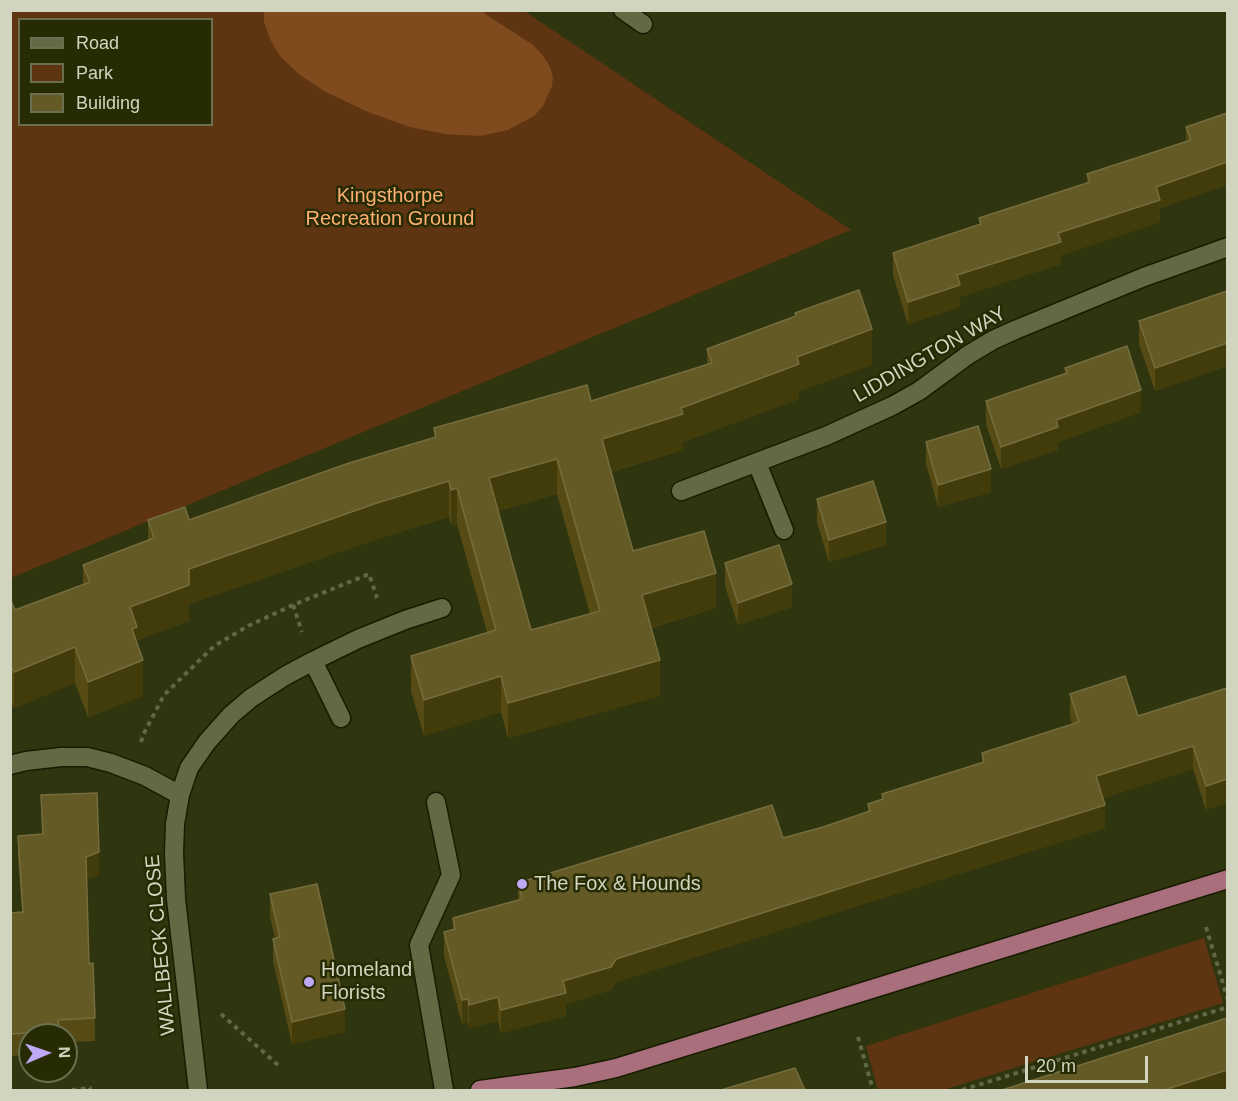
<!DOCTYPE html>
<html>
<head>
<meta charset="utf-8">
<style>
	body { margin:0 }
	#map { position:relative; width:1238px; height:1101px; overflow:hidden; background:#2f350f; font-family:Helvetica,sans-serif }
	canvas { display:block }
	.frame { position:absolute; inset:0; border:12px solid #d1d5c0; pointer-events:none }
	.legend { position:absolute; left:18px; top:18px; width:195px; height:108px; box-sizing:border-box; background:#262b04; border:2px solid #6a6f4f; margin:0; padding:8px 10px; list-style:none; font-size:18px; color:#d1d5c0 }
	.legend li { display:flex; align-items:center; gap:12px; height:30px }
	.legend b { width:30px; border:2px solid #6a6f4f }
	.north { position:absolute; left:18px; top:1023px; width:60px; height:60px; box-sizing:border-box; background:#262b04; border:2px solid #6a6f4f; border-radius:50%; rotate:88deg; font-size:16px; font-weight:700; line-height:24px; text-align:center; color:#d1d5c0 }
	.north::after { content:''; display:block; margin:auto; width:21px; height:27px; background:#bfa9f4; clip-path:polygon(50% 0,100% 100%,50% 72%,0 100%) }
	.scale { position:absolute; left:1025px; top:1056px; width:123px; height:27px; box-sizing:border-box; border:3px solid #d1d5c0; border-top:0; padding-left:8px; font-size:18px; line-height:21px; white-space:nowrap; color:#d1d5c0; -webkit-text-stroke:4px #262b04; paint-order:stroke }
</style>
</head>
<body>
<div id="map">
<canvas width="1238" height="1101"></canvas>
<div class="frame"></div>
<ul class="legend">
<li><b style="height:8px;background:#626a43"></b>Road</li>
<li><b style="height:16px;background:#5f3511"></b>Park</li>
<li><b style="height:16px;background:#635a26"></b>Building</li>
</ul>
<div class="north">N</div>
<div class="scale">20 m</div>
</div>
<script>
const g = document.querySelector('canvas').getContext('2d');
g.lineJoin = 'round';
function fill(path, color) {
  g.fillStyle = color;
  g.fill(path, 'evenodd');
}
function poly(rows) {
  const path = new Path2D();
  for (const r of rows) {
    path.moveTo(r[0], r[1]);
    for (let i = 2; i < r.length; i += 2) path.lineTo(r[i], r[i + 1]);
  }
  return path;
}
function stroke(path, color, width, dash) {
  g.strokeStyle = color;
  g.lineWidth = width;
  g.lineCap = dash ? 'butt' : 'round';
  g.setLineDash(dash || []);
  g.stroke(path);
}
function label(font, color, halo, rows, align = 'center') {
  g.font = font + ' Helvetica,sans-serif';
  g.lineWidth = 5;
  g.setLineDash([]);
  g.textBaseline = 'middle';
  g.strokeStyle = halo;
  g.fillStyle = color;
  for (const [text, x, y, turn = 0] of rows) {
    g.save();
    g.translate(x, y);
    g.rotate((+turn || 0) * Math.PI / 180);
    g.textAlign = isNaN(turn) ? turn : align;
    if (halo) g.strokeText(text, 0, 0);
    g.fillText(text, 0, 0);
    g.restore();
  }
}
fill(poly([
	[11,11,524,11,851,230,11,578],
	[20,20,212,20,212,124,20,124],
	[1204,938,1223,1003,943,1090,878,1090,866,1046]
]), '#5f3511');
fill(poly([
	[264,11,481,11,533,45,544,57,550,67,553,77,552,86,543,106,534,116,508,130,480,136,445,134,410,127,368,112,324,91,300,75,280,56,270,39,264,22]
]), '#7f4a1e');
const service = poly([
	[436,802,451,875,419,945,444,1090]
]);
const minor = poly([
	[623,10,643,24],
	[757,463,784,530],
	[681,491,826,436,892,406,919,391,968,355,993,340,1015,330,1144,277,1228,247],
	[313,661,341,718],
	[10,765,26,761,61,757,87,757,111,763,145,776,180,795],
	[198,1090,176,899,174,853,175,824,180,795,189,768,207,742,231,715,251,698,285,676,313,661,358,639,405,620,442,608]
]);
const trunk = poly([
	[480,1090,575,1077,616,1068,1228,879]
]);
stroke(service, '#181c01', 21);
stroke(minor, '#181c01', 21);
stroke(trunk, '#181c01', 21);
stroke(poly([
	[293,605,302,632],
	[141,742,143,735,164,695,214,646,250,625,293,605,369,574,377,598],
	[1206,927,1228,1000],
	[221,1014,279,1066],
	[858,1037,873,1090],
	[72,1090,90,1088,90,1090],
	[962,1090,1228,1007]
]), '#626746', 4, [4.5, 4.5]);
stroke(service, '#626a43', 18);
stroke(minor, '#626a43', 18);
stroke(trunk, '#a96f7c', 18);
fill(poly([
	[1227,113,1227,185,1160,208,1160,222,1061,255,1061,264,960,297,960,307,908,324,893,275,893,253,979,225,979,218,1087,183,1087,174,1186,142,1186,127],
	[1227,291,1227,366,1155,391,1139,344,1139,321],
	[795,313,872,365,799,391,799,399,683,442,683,450,611,472,633,551,716,608,651,628,660,696,508,738,501,712,424,736,411,691,411,656,487,632,457,524,451,525,449,517,377,539,189,604,189,621,137,640,143,696,88,717,75,683,14,708,10,700,10,598,15,610,83,585,83,565,148,540,148,520,189,520,434,438,434,428,591,401,707,364,707,349,795,317],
	[557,494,590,614,531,630,498,511],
	[1065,368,1141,412,1058,442,1058,450,1001,469,986,424,986,401,1065,374],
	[926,442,991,492,938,507,926,464],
	[817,499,886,545,829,562,817,522],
	[725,563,792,607,738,625,725,586],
	[1227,688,1206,810,1193,769,1103,798,1105,828,616,982,611,990,566,1004,566,1016,501,1033,498,1021,469,1028,468,1022,462,1024,444,956,444,932,453,930,453,918,518,900,518,883,783,838,823,827,868,812,868,804,882,800,882,794,982,763,982,753,1072,724,1070,717,1070,694,1138,716],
	[41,795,99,875,86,879,89,964,95,1018,95,1041,66,1042,66,1035,30,1035,30,1055,10,1056,10,913,22,912,18,859,18,836,42,835],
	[270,894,345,1032,292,1044,273,961,273,939,275,938,270,917]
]), '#564b14');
fill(poly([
	[1227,162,1227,185,1160,208,1160,222,1061,255,1061,264,960,297,960,307,908,324,908,302,957,275,1156,187],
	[872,329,872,365,799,391,799,399,683,442,683,450,602,474,602,439,681,408,797,357],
	[1227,343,1227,366,1155,391,1155,368],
	[1141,390,1141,412,1058,442,1058,450,1001,469,1001,447,1056,420],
	[557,459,557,494,489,513,489,478],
	[991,469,991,492,938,507,938,485],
	[449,481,449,517,377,539,189,604,189,621,137,640,137,662,132,665,130,607,189,569,377,503],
	[457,488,457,524,451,525,451,490],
	[886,522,886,545,829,562,829,540],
	[716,573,716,608,642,630,642,595],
	[792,584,792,607,738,625,738,603],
	[75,647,75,683,14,708,14,672],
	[143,660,143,696,88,717,88,682],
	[660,660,660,696,508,738,508,703],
	[501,676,501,712,424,736,424,700],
	[1193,746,1193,769,1096,800,1096,776],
	[1227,779,1227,803,1206,810,1206,786],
	[1105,805,1105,828,616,982,611,990,566,1004,566,1016,501,1033,501,1010,616,959],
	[99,852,99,875,86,879,86,857],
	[498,997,498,1021,469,1028,469,1005],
	[468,999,468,1022,462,1024,462,1000],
	[345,1009,345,1032,292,1044,292,1022],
	[1227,1070,1227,1090,1164,1090]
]), '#413c0a');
const building = poly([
	[1227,113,1227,162,1156,187,1160,200,1058,233,1061,242,957,275,960,285,908,302,893,253,981,224,979,218,1090,182,1087,174,1191,140,1186,127,1227,113],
	[859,290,872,329,797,357,799,364,681,408,683,414,602,439,633,551,704,531,716,573,642,595,660,660,508,703,501,676,424,700,411,656,496,630,457,488,451,490,449,481,377,503,189,569,189,585,130,607,137,627,132,629,143,660,88,682,75,647,14,672,10,665,10,598,15,610,90,582,83,565,154,538,148,520,185,507,189,520,349,463,436,437,434,428,587,385,591,401,712,363,707,349,796,316,795,313,859,290],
	[557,459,600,611,531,630,489,478,557,459],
	[1227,291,1227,343,1155,368,1139,321,1227,291],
	[1127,346,1141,390,1056,420,1058,427,1001,447,986,401,1067,373,1065,368,1127,346],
	[978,426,991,469,938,485,926,442,978,426],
	[873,481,886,522,829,540,817,499,873,481],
	[779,545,792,584,738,603,725,563,779,545],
	[1125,676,1138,716,1227,688,1227,779,1206,786,1193,746,1096,776,1105,805,616,959,611,967,563,981,566,993,501,1010,498,997,469,1005,468,999,462,1000,444,932,455,929,453,918,522,899,518,883,772,805,783,838,823,827,870,811,868,804,883,799,882,794,984,762,982,753,1079,722,1070,694,1125,676],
	[97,793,99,852,86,857,89,964,93,963,95,1018,58,1020,59,1031,10,1034,10,913,23,912,18,836,43,834,41,795,97,793],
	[317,884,345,1009,292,1022,273,939,280,937,270,894,317,884],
	[1227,1018,1227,1070,1164,1090,1002,1090,1227,1018],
	[795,1068,805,1090,721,1090,795,1068]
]);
fill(building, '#635a26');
stroke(building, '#756d3e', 1.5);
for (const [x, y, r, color] of [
	[522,884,6,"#bfa9f4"],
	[309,982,6,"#bfa9f4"]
]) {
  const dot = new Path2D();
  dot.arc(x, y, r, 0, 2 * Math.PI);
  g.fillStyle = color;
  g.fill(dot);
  stroke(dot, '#262b04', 2);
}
label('20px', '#feae71', '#262b04', [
	["Kingsthorpe",390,196],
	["Recreation Ground",390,219]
]);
label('20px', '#d1d5c0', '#262b04', [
	["LIDDINGTON WAY",930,355,-30],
	["WALLBECK CLOSE",161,945,-95]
]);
label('20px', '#d1d5c0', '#262b04', [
	["The Fox & Hounds",534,884],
	["Homeland",321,970],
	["Florists",321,993]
], 'left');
</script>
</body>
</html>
